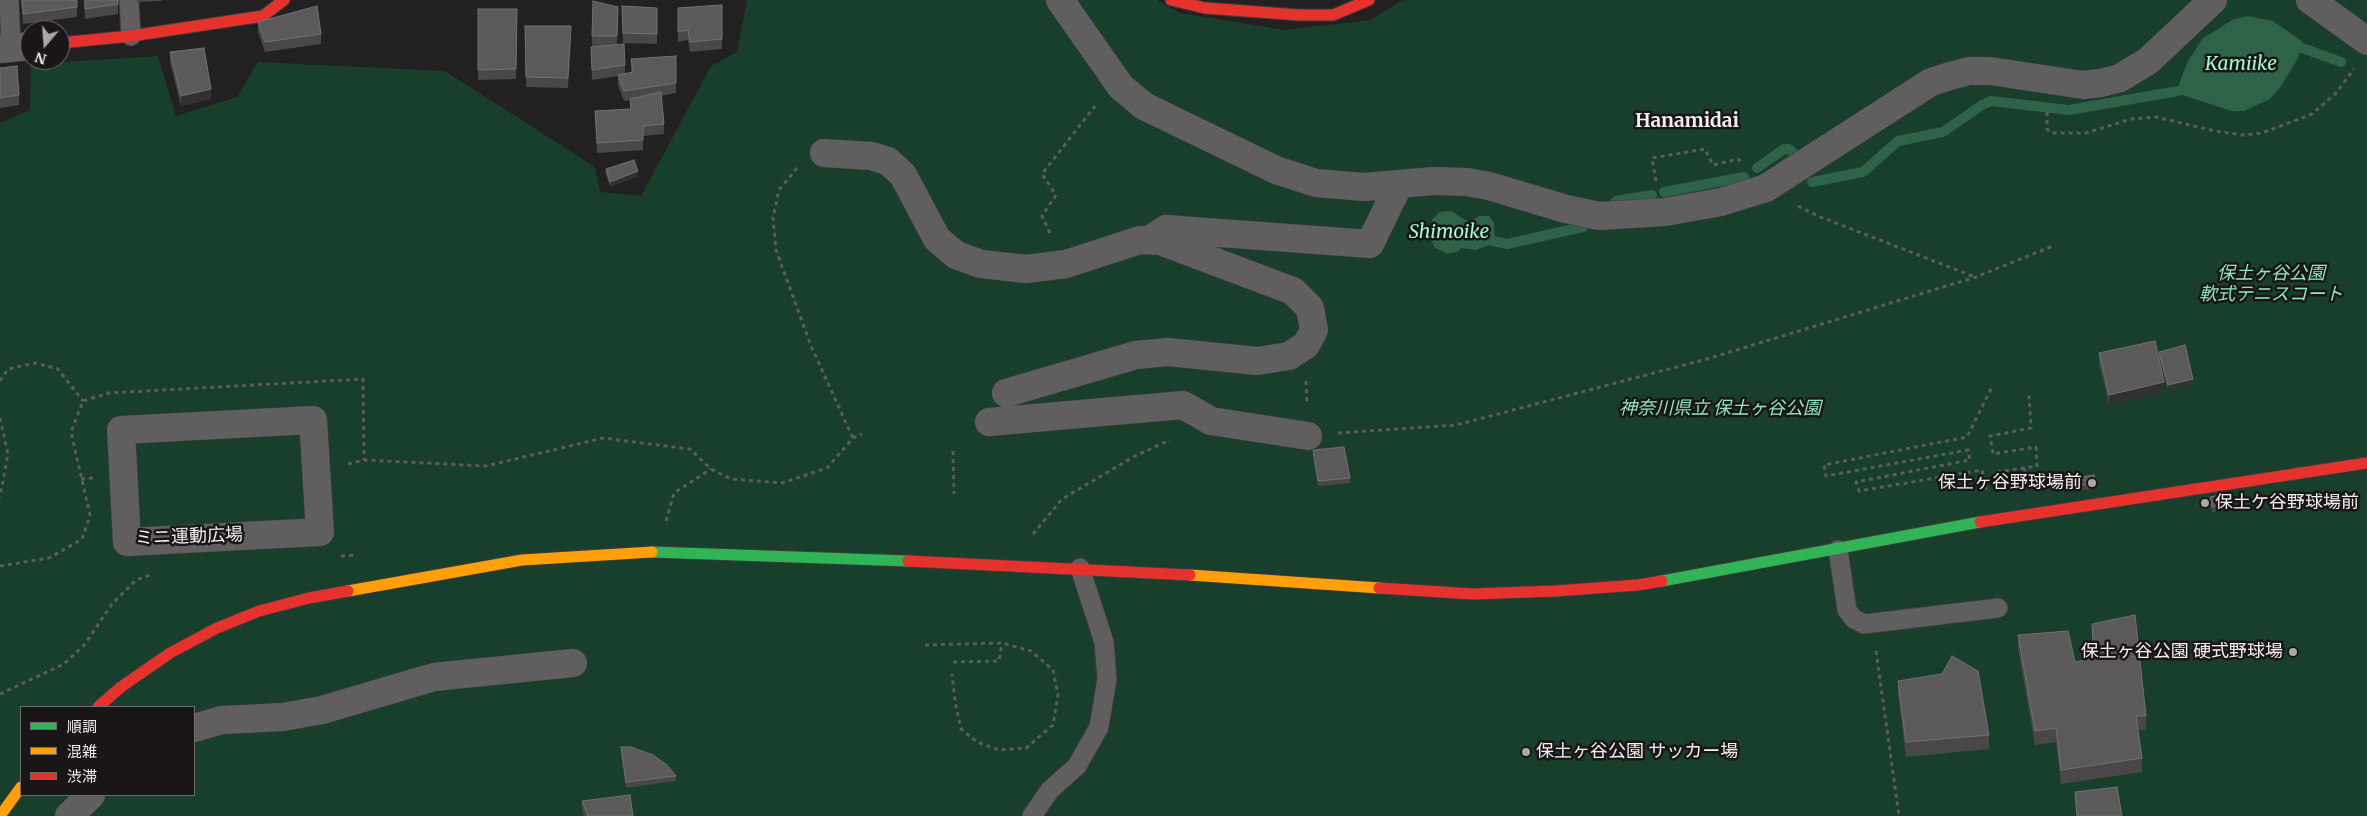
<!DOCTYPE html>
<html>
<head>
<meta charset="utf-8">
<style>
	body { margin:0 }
	#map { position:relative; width:2367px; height:816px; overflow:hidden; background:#222021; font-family:Merriweather,"Noto Sans JP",serif }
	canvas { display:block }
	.legend { position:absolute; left:20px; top:706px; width:175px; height:90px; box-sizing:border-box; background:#1a1516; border:1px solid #706c6d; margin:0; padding:6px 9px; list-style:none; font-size:15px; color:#f2eff0 }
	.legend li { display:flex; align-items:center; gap:10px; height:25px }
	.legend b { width:25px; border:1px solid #706c6d }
	.north { position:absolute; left:20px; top:20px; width:50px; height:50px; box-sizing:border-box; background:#1a1516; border:1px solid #706c6d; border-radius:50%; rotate:198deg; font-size:14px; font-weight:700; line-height:20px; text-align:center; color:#f2eff0 }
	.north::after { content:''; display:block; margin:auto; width:18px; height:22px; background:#a9a7a8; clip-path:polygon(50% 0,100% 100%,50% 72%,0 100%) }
</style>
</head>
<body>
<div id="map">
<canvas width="2367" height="816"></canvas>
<ul class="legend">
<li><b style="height:6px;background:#30b455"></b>順調</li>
<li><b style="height:6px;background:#ff9f0a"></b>混雑</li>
<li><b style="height:6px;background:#e5322d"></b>渋滞</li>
</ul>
<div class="north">N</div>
</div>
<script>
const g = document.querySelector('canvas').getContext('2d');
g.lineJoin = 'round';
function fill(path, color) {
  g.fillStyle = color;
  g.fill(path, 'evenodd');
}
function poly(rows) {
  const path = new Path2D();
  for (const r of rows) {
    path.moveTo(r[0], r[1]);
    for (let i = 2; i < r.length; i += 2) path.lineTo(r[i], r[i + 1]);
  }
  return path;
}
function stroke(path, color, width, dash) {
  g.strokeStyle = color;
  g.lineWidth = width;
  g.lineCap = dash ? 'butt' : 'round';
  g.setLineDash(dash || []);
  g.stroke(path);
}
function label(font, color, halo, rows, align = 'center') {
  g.font = font + ' Merriweather,"Noto Sans JP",serif';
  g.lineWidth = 5;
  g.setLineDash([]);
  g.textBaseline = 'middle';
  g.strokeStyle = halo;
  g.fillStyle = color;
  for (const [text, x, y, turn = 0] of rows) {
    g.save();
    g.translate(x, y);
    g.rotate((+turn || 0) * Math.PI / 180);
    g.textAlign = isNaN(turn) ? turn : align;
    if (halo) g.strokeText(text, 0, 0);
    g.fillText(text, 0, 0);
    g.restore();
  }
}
fill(poly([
	[747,0,1157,0,1180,13,1284,30,1370,20,1403,0,2367,0,2367,816,0,816,0,123,30,110,31,64,158,56,176,116,237,97,258,62,445,71,595,167,600,192,641,196,711,66,737,52],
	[21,707,194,707,194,795,21,795]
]), '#183e2c');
fill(poly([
	[2248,16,2273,21,2303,42,2298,58,2281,86,2270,99,2244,111,2232,111,2179,94,2179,84,2188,61,2203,38,2234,19],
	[1451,211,1469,222,1479,216,1489,216,1494,223,1495,238,1492,244,1476,250,1461,248,1459,251,1448,254,1434,247,1429,234,1432,220,1439,212]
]), '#2e6249');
stroke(poly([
	[2302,48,2341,62],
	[1757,168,1784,149,1789,149,1795,154],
	[1812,182,1863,172,1898,141,1943,132,1982,105,1991,101,2069,110,2178,91],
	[1664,192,1744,177],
	[1616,201,1652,195],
	[1493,241,1507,244,1583,227]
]), '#2e6249', 10);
const lane = poly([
	[9,0,11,48],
	[129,0,131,36],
	[1838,550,1847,610,1854,619,1864,624,1998,608],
	[1032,816,1050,790,1077,766,1099,727,1107,679,1104,642,1080,568]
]);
const street = poly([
	[1060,0,1121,87,1144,106,1276,170,1316,183,1364,187,1399,184],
	[2310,0,2367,41],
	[0,49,30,46],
	[824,153,871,156,888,161,903,175,937,239,956,255,981,264,1026,269,1066,264,1140,240,1160,241,1293,291,1310,308,1314,330,1306,345,1289,356,1257,361,1168,352,1136,355,1006,393],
	[1149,240,1166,229,1370,244,1399,184,1434,181,1467,182,1489,186,1566,209,1599,216,1665,212,1721,202,1766,188,1931,82,1950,76,1969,71,1990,71,2083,85,2101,83,2120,78,2148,61,2213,0],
	[313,420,320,532,127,542,121,430,313,420],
	[989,422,1183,405,1211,421,1308,436],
	[194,728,222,720,283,717,322,710,434,677,573,663],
	[69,816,91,795]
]);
const fast = poly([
	[652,552,908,561],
	[1662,581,1980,522]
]);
const slow = poly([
	[1190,575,1379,588],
	[348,591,522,560,652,552],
	[0,816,21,787]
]);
const jam = poly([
	[1171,0,1205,8,1299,15,1333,15,1369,0],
	[60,43,131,36,263,16,284,0],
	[1980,522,2367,463],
	[908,561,1190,575],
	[1379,588,1473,594,1555,591,1638,585,1662,581],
	[98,707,121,687,170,653,217,628,259,611,309,598,348,591]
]);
stroke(lane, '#3d3b3c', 21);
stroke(street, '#3d3b3c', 29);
stroke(fast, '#3d3b3c', 13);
stroke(slow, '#3d3b3c', 13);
stroke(jam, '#3d3b3c', 13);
stroke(poly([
	[2047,112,2047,129,2052,133,2086,133,2131,119,2156,117,2215,131,2243,135,2262,133,2312,114,2336,93,2354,69],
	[797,168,779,190,773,218,776,250,811,346,853,438],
	[1656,181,1652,158,1705,149,1713,165,1738,159,1742,163],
	[1798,206,1818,216,1975,277],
	[1050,233,1042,216,1056,195,1042,174,1095,106],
	[0,381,8,369,35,363,58,369,83,401],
	[1306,381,1307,405],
	[0,418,8,454,0,497],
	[1338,433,1456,425,1707,359,1976,277,2053,246],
	[953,451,954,494],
	[348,464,364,460,486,466,603,438,690,449,711,469,731,479,782,483,827,468,853,438,862,434],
	[2024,468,2027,483],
	[81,479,93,478],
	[1999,488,1997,472,2037,466,2036,447,1993,454,1990,436,2031,428,2029,394],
	[1986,490,1982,470,1859,491,1856,482,1970,460,1968,450,1826,476,1824,465,1967,437,1992,387],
	[666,521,674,493,711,469],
	[1033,534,1062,499,1135,456,1170,440],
	[341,556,357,555],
	[0,566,49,558,82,539,90,515,71,432,83,401,109,393,363,379,364,460],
	[925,645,1002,643,1031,651,1053,670,1058,695,1053,725,1026,748,999,750,977,742,961,729,955,701,952,674],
	[1876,651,1899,816],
	[953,662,999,661,1002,643],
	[0,694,64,664,85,644,112,604,136,580,150,575]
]), '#5d5c5c', 3, [4, 4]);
stroke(lane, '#605e5f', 19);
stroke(street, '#605e5f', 28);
stroke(fast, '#30b455', 11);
stroke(slow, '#ff9f0a', 11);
stroke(jam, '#e5322d', 11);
fill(poly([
	[21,0,77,0,77,17,23,24],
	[84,0,118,0,118,14,85,19],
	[137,0,162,0,162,1,137,2],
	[722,5,722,49,690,52,688,40,678,42,678,8],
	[622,6,657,8,657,44,623,43],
	[618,7,617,45,625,65,625,74,631,72,631,59,676,56,676,93,661,96,664,124,664,134,643,136,643,150,597,153,595,111,630,109,630,100,624,101,618,85,618,76,592,80,591,47,602,46,592,46,592,36],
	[478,9,517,9,516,79,478,80],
	[258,22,321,34,321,44,265,52,258,32],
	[525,26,571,36,568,88,526,87],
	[170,52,211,99,181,106,170,62],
	[0,68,19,95,19,105,0,108],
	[606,169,638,176,610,187,606,174],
	[2159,352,2193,384,2168,390,2159,357],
	[2099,353,2164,392,2109,405,2099,363],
	[1313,450,1350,478,1350,483,1318,486,1313,455],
	[2075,478,2095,483,2095,488,2076,491],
	[2210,497,2232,503,2232,508,2212,512,2210,502],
	[2092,624,2146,716,2146,730,2138,730,2142,758,2142,772,2061,784,2056,742,2035,745,2018,649,2018,635,2075,662,2093,658],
	[1898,681,1989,735,1989,749,1906,757,1898,695],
	[621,747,676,776,676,781,626,788,621,753],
	[2075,792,2122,816,2076,816],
	[582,801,633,816,584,816,582,811]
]), '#494748');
fill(poly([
	[571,26,571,36,568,88,568,78],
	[211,89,211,99,181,106,181,96],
	[638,171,638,176,610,187,610,182],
	[2193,379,2193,384,2168,390,2168,385],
	[2164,382,2164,392,2109,405,2109,395]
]), '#323031');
const building = poly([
	[22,0,77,0,77,7,23,14,22,0],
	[85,0,118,0,118,4,85,9,85,0],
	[593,1,618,7,617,36,592,36,593,1],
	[722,5,722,39,690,42,688,30,678,32,678,8,722,5],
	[317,6,321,34,265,42,258,22,317,6],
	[622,6,657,8,657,34,623,33,622,6],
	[478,9,517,9,516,69,478,70,478,9],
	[525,26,571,26,568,78,526,77,525,26],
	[624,44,625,65,592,70,591,47,624,44],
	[204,48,211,89,181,96,170,52,204,48],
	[676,56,676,83,624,91,618,75,633,72,631,59,676,56],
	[17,66,19,95,0,98,0,68,17,66],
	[661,92,664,124,643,126,643,140,597,143,595,111,631,109,630,99,661,92],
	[634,160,638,171,610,182,606,169,634,160],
	[2155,341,2164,382,2109,395,2099,353,2155,341],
	[2185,345,2193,379,2168,385,2159,352,2185,345],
	[1344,447,1350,478,1318,481,1313,450,1344,447],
	[2094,475,2095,483,2076,486,2075,478,2094,475],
	[2230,493,2232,503,2212,507,2210,497,2230,493],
	[2135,615,2146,716,2136,716,2142,758,2061,770,2056,728,2035,731,2018,635,2068,631,2075,662,2094,658,2092,624,2135,615],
	[1952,656,1978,671,1989,735,1906,742,1898,681,1942,674,1952,656],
	[621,747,631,747,653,755,667,765,676,776,626,782,621,747],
	[2117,787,2122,816,2077,816,2075,792,2117,787],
	[630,795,633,816,588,816,582,801,630,795]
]);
fill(building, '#5b595a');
stroke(building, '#737071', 1);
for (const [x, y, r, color] of [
	[2092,483,5,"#a9a7a8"],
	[2205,503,5,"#a9a7a8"],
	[2293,652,5,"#a9a7a8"],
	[1526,752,5,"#a9a7a8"]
]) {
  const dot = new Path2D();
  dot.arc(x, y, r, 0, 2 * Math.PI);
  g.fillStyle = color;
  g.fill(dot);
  stroke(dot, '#1a1516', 2);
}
label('italic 18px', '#8ee5b9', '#1a1516', [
	["保土ヶ谷公園",2271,274],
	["軟式テニスコート",2271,295],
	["神奈川県立 保土ヶ谷公園",1720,409]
]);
label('18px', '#f2eff0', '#1a1516', [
	["保土ヶ谷野球場前",2082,483],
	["保土ケ谷野球場前",2215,503,"left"],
	["保土ヶ谷公園 硬式野球場",2283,652],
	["保土ヶ谷公園 サッカー場",1536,752,"left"]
], 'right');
label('18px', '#f2eff0', '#1a1516', [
	["ミニ運動広場",189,537,-2]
]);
label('italic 19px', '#a3facd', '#1a1516', [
	["Kamiike",2241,65],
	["Shimoike",1449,233]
]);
label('bold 19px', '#f2eff0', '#1a1516', [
	["Hanamidai",1687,122]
]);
</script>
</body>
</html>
